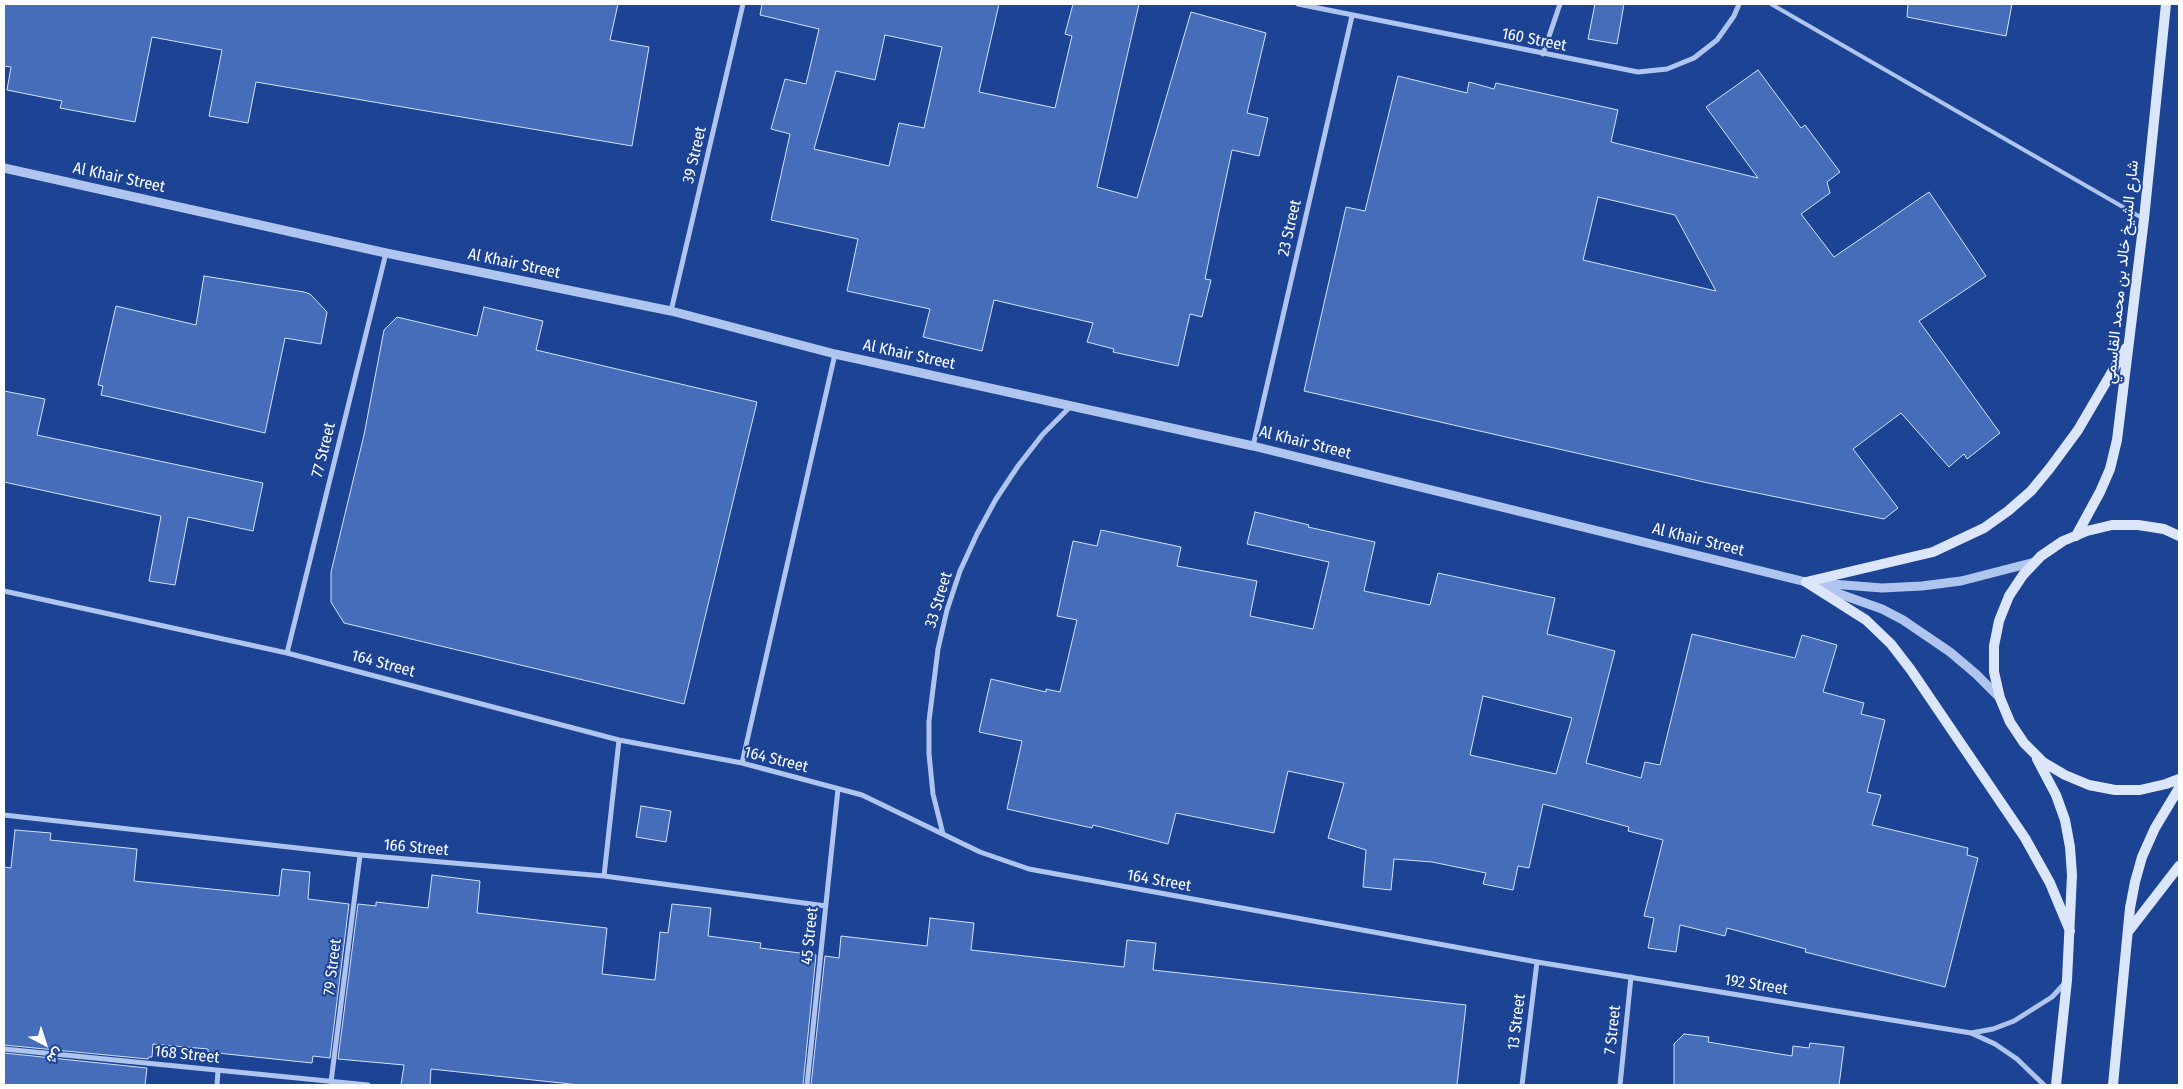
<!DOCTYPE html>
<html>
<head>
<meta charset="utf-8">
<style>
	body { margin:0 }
	#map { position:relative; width:2183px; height:1089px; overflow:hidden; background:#1d4494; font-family:"Fira Sans Condensed",Vazirmatn,sans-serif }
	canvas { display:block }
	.frame { position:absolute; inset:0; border:5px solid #fff; pointer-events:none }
	.north { position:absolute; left:20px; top:1019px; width:50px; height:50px; -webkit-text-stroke:4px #1d4494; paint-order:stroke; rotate:140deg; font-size:14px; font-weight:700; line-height:20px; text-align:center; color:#fff }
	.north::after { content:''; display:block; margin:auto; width:18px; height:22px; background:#fff; clip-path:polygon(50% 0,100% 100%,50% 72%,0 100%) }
</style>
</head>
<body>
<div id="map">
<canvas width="2183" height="1089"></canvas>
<div class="frame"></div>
<div class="north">ش</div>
</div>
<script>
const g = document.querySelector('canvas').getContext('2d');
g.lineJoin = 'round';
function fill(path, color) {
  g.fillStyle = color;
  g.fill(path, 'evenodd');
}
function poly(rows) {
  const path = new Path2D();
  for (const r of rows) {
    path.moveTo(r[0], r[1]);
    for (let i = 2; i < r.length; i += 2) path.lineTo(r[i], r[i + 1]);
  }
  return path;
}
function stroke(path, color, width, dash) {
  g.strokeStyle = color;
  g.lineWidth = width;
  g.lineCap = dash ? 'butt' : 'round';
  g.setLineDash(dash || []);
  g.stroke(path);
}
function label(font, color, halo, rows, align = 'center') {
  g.font = font + ' "Fira Sans Condensed",Vazirmatn,sans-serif';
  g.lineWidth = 4;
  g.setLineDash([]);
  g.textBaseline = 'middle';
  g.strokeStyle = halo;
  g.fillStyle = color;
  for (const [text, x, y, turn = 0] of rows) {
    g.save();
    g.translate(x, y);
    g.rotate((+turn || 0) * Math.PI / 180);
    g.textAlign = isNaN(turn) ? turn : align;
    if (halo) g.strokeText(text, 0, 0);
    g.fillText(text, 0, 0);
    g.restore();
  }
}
const building = poly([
	[4,4,618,4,610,40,649,47,632,146,256,82,248,123,209,116,222,50,152,37,135,122,60,108,62,101,7,90,11,67,4,66,4,4],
	[762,4,999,4,979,92,1055,108,1072,36,1065,34,1073,4,1139,4,1097,187,1137,198,1191,12,1266,33,1247,113,1268,118,1259,156,1232,150,1205,279,1211,280,1202,317,1190,314,1178,366,1113,352,1114,349,1087,342,1093,323,994,300,982,351,923,337,930,309,847,291,858,239,771,220,790,134,771,129,785,79,806,84,819,29,760,15,762,4],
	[885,35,942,47,924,128,899,123,889,166,814,149,836,71,875,80,885,35],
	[1595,4,1624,4,1617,44,1588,39,1595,4],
	[1908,4,2012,4,2006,36,1907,17,1908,4],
	[1758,70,1801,128,1805,125,1840,172,1827,182,1830,193,1801,214,1834,257,1929,192,1986,276,1919,321,2000,433,1967,459,1964,454,1949,467,1901,413,1853,449,1898,508,1884,519,1708,483,1304,391,1346,207,1365,211,1398,76,1467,93,1469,82,1494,89,1496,83,1618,110,1611,142,1758,178,1706,107,1758,70],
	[1598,197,1675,215,1716,291,1583,260,1598,197],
	[204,276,304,292,310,294,327,312,321,344,285,338,265,433,101,395,103,386,98,385,116,306,196,325,204,276],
	[484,307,543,321,536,350,757,402,684,704,344,623,331,602,331,572,364,435,384,330,397,317,477,336,484,307],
	[4,391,45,399,37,435,263,483,253,531,188,517,175,585,149,581,161,516,4,482,4,391],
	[1255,512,1309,525,1308,527,1375,542,1364,591,1430,605,1438,573,1555,598,1547,634,1615,651,1586,763,1641,778,1645,762,1660,765,1692,634,1795,658,1802,635,1837,645,1823,692,1864,703,1861,714,1885,720,1867,792,1881,795,1872,825,1968,848,1967,855,1978,858,1945,987,1805,952,1806,949,1727,928,1725,936,1680,925,1676,952,1648,948,1654,918,1644,916,1663,840,1628,831,1629,827,1543,804,1529,868,1518,866,1513,890,1483,884,1486,873,1432,862,1394,859,1391,890,1363,887,1366,850,1328,838,1344,783,1288,771,1274,833,1176,813,1168,844,1093,825,1092,828,1007,809,1022,741,979,732,991,679,1046,692,1046,689,1060,692,1077,620,1057,616,1073,541,1097,546,1101,530,1181,547,1177,566,1257,581,1250,616,1313,629,1329,562,1247,544,1255,512],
	[1483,696,1572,718,1556,774,1470,755,1483,696],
	[641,806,671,811,666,842,636,837,641,806],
	[15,830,51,833,50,840,137,849,134,881,279,896,282,869,310,872,308,899,349,904,330,1058,313,1056,312,1063,208,1052,208,1049,153,1044,152,1057,149,1057,148,1059,4,1045,4,867,11,868,15,830],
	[432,875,480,881,477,913,607,928,602,974,655,980,660,932,668,933,672,904,711,908,708,936,761,943,760,948,816,955,803,1085,580,1085,431,1069,430,1085,401,1085,404,1065,338,1059,358,904,376,906,376,902,428,908,432,875],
	[930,918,974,923,971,950,1124,967,1127,940,1156,943,1153,970,1466,1005,1457,1085,811,1085,825,956,839,958,841,936,927,946,930,918],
	[1684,1034,1709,1037,1708,1042,1792,1056,1793,1046,1809,1048,1810,1043,1844,1047,1839,1085,1674,1085,1674,1044,1684,1034],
	[4,1053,147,1068,145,1085,4,1085,4,1053]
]);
fill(building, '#456dba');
stroke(building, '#d5e2fa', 1);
stroke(poly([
	[1771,4,2142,218]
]), '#afc5ef', 4);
stroke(poly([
	[1298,4,1638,72,1667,69,1694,58,1717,40,1734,16,1739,4],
	[1543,54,1560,4],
	[671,311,743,4],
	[1253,446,1352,16],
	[4,591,287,653,619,740,742,763,862,795,980,852,1029,869,1537,962,1971,1033,1995,1044,2017,1059,2044,1085],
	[287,653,386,253],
	[742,763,835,354],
	[4,815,360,855,604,876,826,906],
	[943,834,933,794,929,754,929,721,938,649,947,610,960,571,977,534,996,499,1018,466,1043,434,1071,406],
	[604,876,619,740],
	[1971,1033,1993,1029,2014,1021,2052,997,2065,983],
	[4,1049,368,1085],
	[331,1082,360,855],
	[217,1085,218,1071],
	[807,1085,838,789],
	[1522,1085,1537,962],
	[1620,1085,1631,977]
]), '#afc5ef', 5);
stroke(poly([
	[4,168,386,253,671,311,835,354,1253,446,1806,582,1882,609,1903,620,1950,652,1976,674,2000,698],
	[1819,583,1882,588,1922,586,1961,581,2035,562]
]), '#afc5ef', 9);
stroke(poly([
	[2076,536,2100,492,2110,469,2117,440,2144,219,2166,4],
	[2179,536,2164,529,2138,525,2112,525,2087,531,2063,541,2041,556,2023,575,2009,596,1999,621,1994,646,1994,672,2000,698,2010,722,2024,743,2043,762,2065,775,2089,785,2115,790,2140,790,2166,784,2179,779],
	[1806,582,1866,620,1891,644,1911,670,2025,838,2050,883,2070,931],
	[1806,582,1933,552,1984,528,2008,511,2031,491,2050,468,2078,430,2126,348],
	[2037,759,2056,795,2065,820,2070,847,2072,875,2067,980,2056,1085],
	[2128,932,2179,866],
	[2113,1085,2130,908,2135,882,2142,857,2155,828,2179,788]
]), '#dce6fa', 10);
label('16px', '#fff', '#1d4494', [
	["160 Street",1534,40,11],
	["39 Street",695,155,-77],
	["Al Khair Street",119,178,12],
	["23 Street",1290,228,-77],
	["Al Khair Street",514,264,12],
	["شارع الشيخ خالد بن محمد القاسمي",2122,272,-84],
	["Al Khair Street",909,355,12],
	["Al Khair Street",1305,443,14],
	["77 Street",324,450,-76],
	["Al Khair Street",1698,540,14],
	["33 Street",939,600,-73],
	["164 Street",383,664,15],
	["164 Street",776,760,14],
	["166 Street",416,848,5],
	["164 Street",1159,881,10],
	["45 Street",810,936,-84],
	["79 Street",333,967,-83],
	["192 Street",1756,985,9],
	["13 Street",1517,1022,-83],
	["7 Street",1613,1030,-84],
	["168 Street",187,1055,6]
]);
</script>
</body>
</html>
